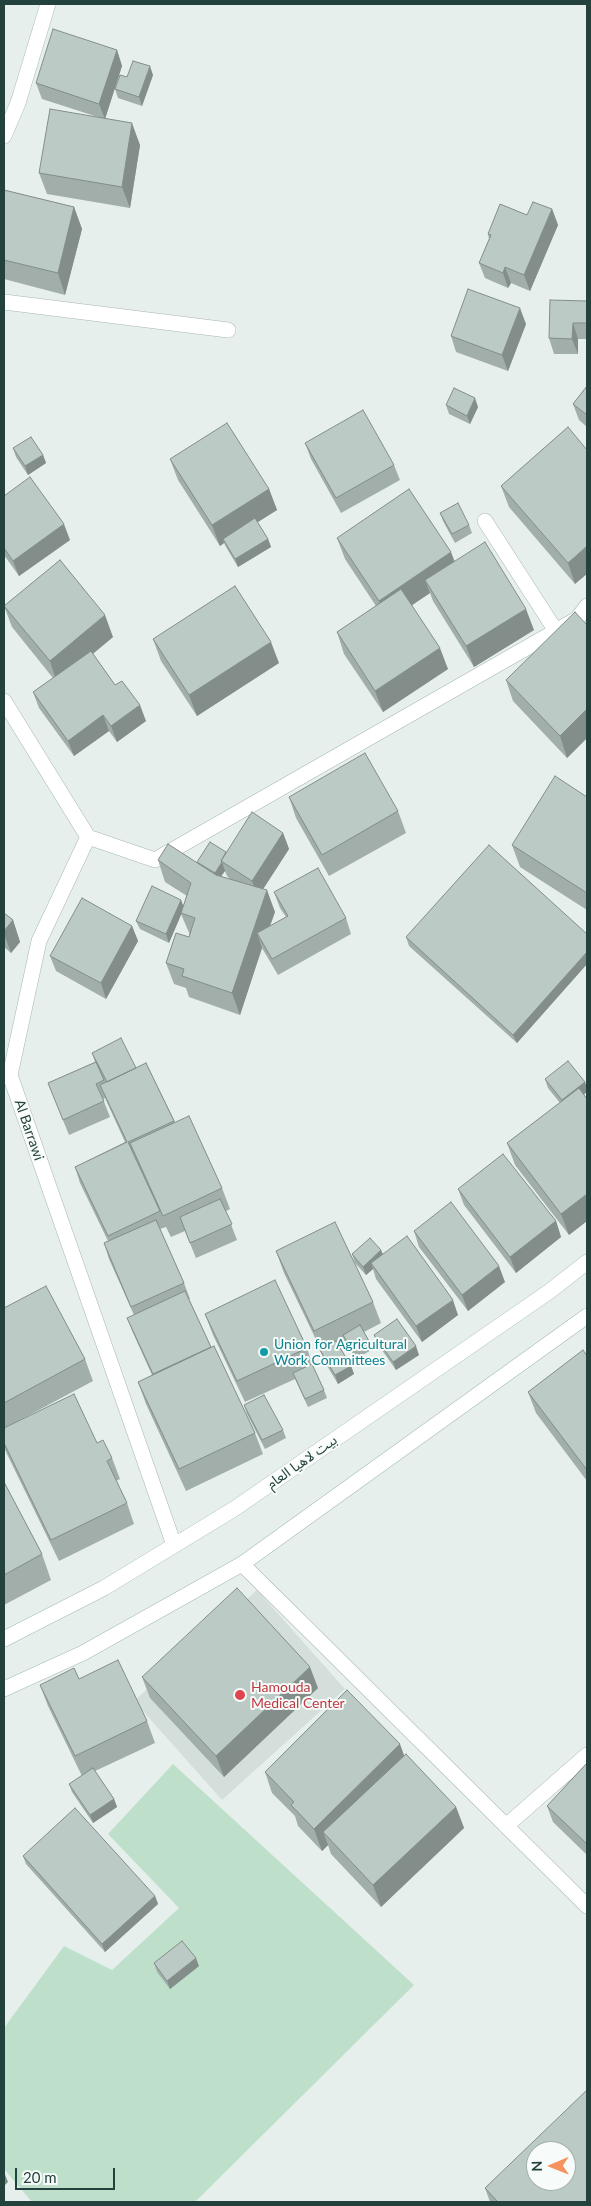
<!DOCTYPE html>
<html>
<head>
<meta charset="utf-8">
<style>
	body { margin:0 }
	#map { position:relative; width:591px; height:2206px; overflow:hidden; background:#e6efec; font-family:Lato,sans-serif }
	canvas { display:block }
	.frame { position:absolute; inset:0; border:5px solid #24423d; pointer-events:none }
	.north { position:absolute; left:526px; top:2141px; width:50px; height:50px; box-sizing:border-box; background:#f7fbf9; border:1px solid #a3b1ae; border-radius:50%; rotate:269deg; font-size:14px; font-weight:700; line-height:20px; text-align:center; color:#24423d }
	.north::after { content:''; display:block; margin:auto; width:18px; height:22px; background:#f6925d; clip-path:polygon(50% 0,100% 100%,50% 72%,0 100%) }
	.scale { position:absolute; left:15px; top:2168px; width:100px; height:22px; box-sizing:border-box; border:2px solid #24423d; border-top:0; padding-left:6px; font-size:15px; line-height:18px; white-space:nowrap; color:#24423d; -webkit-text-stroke:4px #f7fbf9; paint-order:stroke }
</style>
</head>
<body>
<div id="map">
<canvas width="591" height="2206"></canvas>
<div class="frame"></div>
<div class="north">N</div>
<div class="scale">20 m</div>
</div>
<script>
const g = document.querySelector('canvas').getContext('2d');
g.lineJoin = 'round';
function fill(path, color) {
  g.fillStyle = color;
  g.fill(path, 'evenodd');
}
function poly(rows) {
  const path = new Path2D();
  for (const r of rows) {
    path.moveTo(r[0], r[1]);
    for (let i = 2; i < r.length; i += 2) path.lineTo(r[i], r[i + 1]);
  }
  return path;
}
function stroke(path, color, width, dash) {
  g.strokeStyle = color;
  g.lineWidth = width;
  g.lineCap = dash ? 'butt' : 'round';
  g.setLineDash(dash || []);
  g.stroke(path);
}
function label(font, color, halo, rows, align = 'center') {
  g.font = font + ' Lato,"Noto Sans Arabic",sans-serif';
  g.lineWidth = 4;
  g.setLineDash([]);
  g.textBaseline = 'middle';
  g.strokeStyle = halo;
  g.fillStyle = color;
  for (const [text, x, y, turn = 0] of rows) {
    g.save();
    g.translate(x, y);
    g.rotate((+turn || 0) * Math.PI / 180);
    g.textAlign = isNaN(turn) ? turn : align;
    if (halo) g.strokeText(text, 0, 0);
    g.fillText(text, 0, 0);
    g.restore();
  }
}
fill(poly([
	[257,1590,345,1689,222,1800,134,1701]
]), '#d4dfdb');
fill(poly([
	[173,1764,414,1985,195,2202,32,2202,4,2169,4,2028,64,1946,112,1970,179,1908,108,1834]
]), '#bee0cb');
const lane = poly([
	[485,521,556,631]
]);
const street = poly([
	[4,136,18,103,48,4],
	[4,302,228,330],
	[4,701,88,837,39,941,10,1075,174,1545],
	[88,837,155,860,577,619,587,606],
	[242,1564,587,1906],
	[506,1826,587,1755]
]);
const secondary = poly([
	[4,1639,104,1588,234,1509,550,1291,587,1262],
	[4,1689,83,1653,242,1564,587,1316]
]);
stroke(lane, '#a8b8b4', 16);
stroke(street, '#a8b8b4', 16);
stroke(secondary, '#a4bbb5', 16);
stroke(lane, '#fff', 15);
stroke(street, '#fff', 15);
stroke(secondary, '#fff', 15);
fill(poly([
	[117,50,122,66,105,119,140,145,130,208,47,194,39,173,101,118,42,99,36,83],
	[153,75,142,106,118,98,115,89,127,77],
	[4,190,74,207,82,229,65,295,4,279],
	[552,209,558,225,530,291,511,283,508,288,485,278,479,263,489,239,488,234,527,215],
	[587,301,587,339,578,339,578,354,554,354,549,338],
	[526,324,508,371,456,352,451,336],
	[587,386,587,427,579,420,573,404],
	[446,405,478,407,470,424,449,414],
	[568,427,575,584,509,507,501,486],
	[305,443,394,465,400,480,341,513,311,459],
	[13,448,43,455,46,463,28,475,16,457],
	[170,459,269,489,277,510,257,522,268,539,271,547,238,567,226,547,224,543,220,546,178,480],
	[4,493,4,495,70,540,19,576,4,555],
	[440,513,469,525,472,533,455,543,443,521],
	[337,538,455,561,534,630,474,667,433,601,430,593,412,605,448,669,383,712,344,654,337,632,376,606,345,559],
	[4,606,113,637,93,654,115,685,146,721,117,742,109,731,74,756,39,708,33,692,53,678,12,627],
	[587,625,587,738,567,758,513,701,506,680],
	[153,639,279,663,197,716,161,661],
	[289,797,398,811,406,833,329,876,296,818],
	[587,797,587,910,520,867,512,845],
	[283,833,289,849,263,889,275,912,270,926,286,917,280,908,274,892,346,918,351,934,278,975,262,948,240,1015,189,997,186,988,174,984,166,963,189,937,190,935,181,914,169,943,140,929,136,921,181,900,183,906,187,896,165,882,158,860,197,862],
	[225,871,227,876,230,879,221,876],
	[4,913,13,920,20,942,11,953,4,947],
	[132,926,138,941,106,999,56,971,50,956],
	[587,934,587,964,517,1043,409,946,406,937],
	[92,1053,136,1068,146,1063,175,1122,222,1188,230,1209,226,1211,237,1240,196,1258,185,1231,171,1237,166,1227,160,1229,184,1283,190,1299,189,1299,211,1347,255,1433,263,1454,186,1491,146,1404,138,1382,152,1375,133,1333,127,1318,134,1315,109,1259,104,1243,108,1241,80,1183,75,1167,125,1142,105,1098,103,1099,110,1117,69,1135,48,1083,95,1062],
	[545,1079,585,1082,587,1088,587,1092,584,1094,587,1099,587,1221,569,1235,515,1165,507,1143,560,1103,548,1088],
	[458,1189,556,1221,561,1237,516,1273,464,1205],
	[414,1231,505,1282,468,1311,419,1247],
	[381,1250,383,1254,458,1315,422,1342,376,1279,373,1269,366,1275,355,1263,352,1254],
	[276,1251,373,1302,381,1323,364,1332,369,1341,373,1349,356,1359,345,1341,338,1344,351,1366,354,1374,338,1384,323,1359,320,1350,321,1350,284,1273],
	[4,1308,85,1359,93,1381,7,1427,97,1443,112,1458,120,1479,116,1481,127,1503,134,1524,59,1561,6,1452,4,1446],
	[205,1314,307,1348,314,1369,324,1390,327,1398,308,1407,295,1379,245,1402,213,1335],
	[374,1335,419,1355,396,1370,377,1343],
	[587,1356,587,1481,536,1413,528,1392],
	[244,1405,283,1430,286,1438,265,1449,247,1414],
	[4,1482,42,1554,51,1580,4,1605],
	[142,1677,318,1688,224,1777,150,1698],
	[79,1679,147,1721,155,1743,95,1771,114,1799,117,1807,93,1823,72,1792,69,1784,82,1776,48,1706,40,1685],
	[404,1756,456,1807,464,1828,381,1907,331,1854,328,1845,322,1851,298,1826,295,1816,272,1793,265,1772],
	[587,1763,587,1855,553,1822,547,1806],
	[23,1856,155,1896,158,1904,105,1952,26,1864],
	[154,1963,199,1966,170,1989,157,1972],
	[485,2188,587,2202,490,2202]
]), '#a1aea9');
fill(poly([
	[117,50,122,66,105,119,99,104],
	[150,66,153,75,142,106,139,97],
	[132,123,140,145,130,208,122,187],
	[74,207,82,229,65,295,58,273],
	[552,209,558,225,530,291,524,275],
	[505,267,511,283,508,288,503,273],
	[520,308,526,324,508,371,502,355],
	[573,323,578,339,578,354,572,339],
	[475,398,478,407,470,424,467,416],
	[43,455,46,463,28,475,25,466],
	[269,489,277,510,225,543,223,539,224,543,220,546,212,525],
	[64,524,70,540,19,576,13,561],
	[268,539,271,547,238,567,235,559],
	[587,546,587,574,575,584,568,563],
	[451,552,459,573,425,580,430,593,387,622,379,601],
	[526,609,534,630,474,667,466,646],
	[105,615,113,637,57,683,50,661],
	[271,642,279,663,197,716,189,695],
	[440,648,448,669,383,712,375,691],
	[140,705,146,721,117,742,111,726],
	[587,709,587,738,567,758,560,736],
	[103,715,109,731,74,756,68,741],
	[283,833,289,849,258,897,252,881],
	[222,862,225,871,217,882,214,874],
	[267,890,275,912,263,945,257,933,262,948,240,1015,232,993],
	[181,900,184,908,169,943,166,934],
	[13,920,20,942,11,953,4,934,4,931],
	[132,926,138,941,106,999,101,983],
	[587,952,587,964,517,1043,513,1035],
	[585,1082,587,1088,587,1092,565,1109,562,1100],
	[587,1194,587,1221,569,1235,561,1214],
	[556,1221,561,1237,516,1273,510,1257],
	[381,1250,384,1259,371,1263,373,1269,366,1275,363,1267],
	[499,1266,505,1282,468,1311,462,1295],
	[453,1300,458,1315,422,1342,416,1326],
	[416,1346,419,1355,396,1370,393,1362],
	[351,1366,354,1374,338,1384,335,1375],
	[310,1667,318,1688,224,1777,216,1756],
	[400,1744,408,1766,323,1832,328,1845,322,1851,314,1829],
	[114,1799,117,1807,93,1823,90,1815],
	[456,1807,464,1828,381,1907,373,1885],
	[155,1896,158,1904,105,1952,102,1944],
	[196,1958,199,1966,170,1989,167,1981],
	[4,2172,8,2182,4,2186]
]), '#838d8a');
const building = poly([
	[53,29,117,50,99,104,36,83,53,29],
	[133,61,150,66,139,97,115,89,120,75,127,77,133,61],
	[50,109,132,123,122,187,39,173,50,109],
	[4,190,74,207,58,273,4,260,4,190],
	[533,202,552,209,524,275,505,267,503,273,479,263,491,235,488,234,500,204,527,215,533,202],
	[468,289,520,308,502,355,451,336,468,289],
	[550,300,587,301,587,323,573,323,572,339,549,338,550,300],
	[587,386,587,415,573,404,587,386],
	[454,388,475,398,467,416,446,405,454,388],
	[363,410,394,465,336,498,305,443,363,410],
	[227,423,269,489,212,525,170,459,227,423],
	[568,427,587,450,587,546,568,563,501,486,568,427],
	[31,437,43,455,25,466,13,448,31,437],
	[30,477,64,524,13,561,4,548,4,496,30,477],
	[409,489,451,552,379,601,337,538,409,489],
	[458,503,469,525,452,534,440,513,458,503],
	[255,518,268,539,235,559,223,539,255,518],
	[485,542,526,609,466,646,425,580,485,542],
	[60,560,105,615,50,661,4,606,60,560],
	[235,586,271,642,189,695,153,639,235,586],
	[401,589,440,648,375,691,337,632,401,589],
	[575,612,587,625,587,709,560,736,506,680,575,612],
	[91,651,115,685,122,681,140,705,111,726,103,715,68,741,33,692,91,651],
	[365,753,398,811,322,855,289,797,365,753],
	[555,776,587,797,587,893,512,845,555,776],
	[252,812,283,833,252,881,221,861,252,812],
	[210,842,226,852,221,861,222,862,215,873,197,862,210,842],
	[168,844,216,875,267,890,232,993,182,976,184,969,166,963,176,933,189,937,195,918,181,913,191,883,158,860,168,844],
	[489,845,587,934,587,952,513,1035,406,937,489,845],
	[318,868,346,918,272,959,257,933,288,916,274,892,318,868],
	[152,886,181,900,166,934,136,921,152,886],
	[82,898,132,926,101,983,50,956,82,898],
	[4,913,13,920,4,931,4,913],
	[121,1038,136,1068,107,1082,92,1053,121,1038],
	[568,1061,585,1082,562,1100,545,1079,568,1061],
	[96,1062,104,1080,96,1084,104,1101,63,1120,48,1083,96,1062],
	[146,1063,174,1121,128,1142,160,1211,108,1236,75,1167,127,1142,100,1085,146,1063],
	[579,1088,587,1099,587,1194,561,1214,507,1143,579,1088],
	[189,1116,222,1188,163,1216,130,1143,189,1116],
	[503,1154,556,1221,510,1257,458,1189,503,1154],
	[220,1199,232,1224,190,1243,180,1217,220,1199],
	[451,1202,499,1266,462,1295,414,1231,451,1202],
	[156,1220,184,1283,131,1307,104,1243,156,1220],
	[335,1222,373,1302,314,1331,276,1251,335,1222],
	[407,1236,453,1300,416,1326,371,1263,407,1236],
	[370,1238,381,1250,363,1267,352,1254,370,1238],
	[275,1280,307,1348,237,1381,205,1314,275,1280],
	[46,1286,85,1359,4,1403,4,1308,46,1286],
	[185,1291,211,1347,153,1374,127,1318,185,1291],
	[397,1319,416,1346,393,1362,374,1335,397,1319],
	[360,1325,369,1341,353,1351,343,1335,360,1325],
	[336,1341,351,1366,335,1375,320,1350,336,1341],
	[214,1346,255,1433,179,1469,138,1382,214,1346],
	[583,1350,587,1356,587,1470,528,1392,583,1350],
	[312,1364,324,1390,305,1399,293,1373,312,1364],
	[74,1394,97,1443,103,1440,112,1458,107,1461,127,1503,51,1540,4,1443,4,1428,74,1394],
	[264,1395,283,1430,262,1440,244,1405,264,1395],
	[4,1482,42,1554,4,1575,4,1482],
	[237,1588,310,1667,216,1756,142,1677,237,1588],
	[118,1660,147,1721,75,1756,40,1685,74,1668,79,1679,118,1660],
	[347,1690,400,1744,314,1829,291,1805,294,1802,265,1772,347,1690],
	[406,1754,456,1807,373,1885,323,1832,406,1754],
	[587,1763,587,1844,547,1806,587,1763],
	[93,1768,114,1799,90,1815,69,1784,93,1768],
	[75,1808,155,1896,102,1944,23,1856,75,1808],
	[182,1941,196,1958,167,1981,154,1963,182,1941],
	[587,2090,587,2202,498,2202,485,2188,587,2090],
	[536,2151,566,2151,566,2181,536,2181,536,2151]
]);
fill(building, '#bbcac5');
stroke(building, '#838d8a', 1);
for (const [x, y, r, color] of [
	[264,1352,5,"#0f9aa8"],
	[240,1695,6,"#e0444e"]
]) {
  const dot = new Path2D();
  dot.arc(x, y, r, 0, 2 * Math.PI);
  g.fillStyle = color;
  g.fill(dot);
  stroke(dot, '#f7fbf9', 2);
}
label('14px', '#24423d', '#f7fbf9', [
	["Al Barrawi",29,1130,71],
	["بيت لاهيا العام",302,1462,-35]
]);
label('14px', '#0d838f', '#f7fbf9', [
	["Union for Agricultural",274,1344],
	["Work Committees",274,1360]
], 'left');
label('14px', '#be3a42', '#f7fbf9', [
	["Hamouda",251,1687],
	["Medical Center",251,1703]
], 'left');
</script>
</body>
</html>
